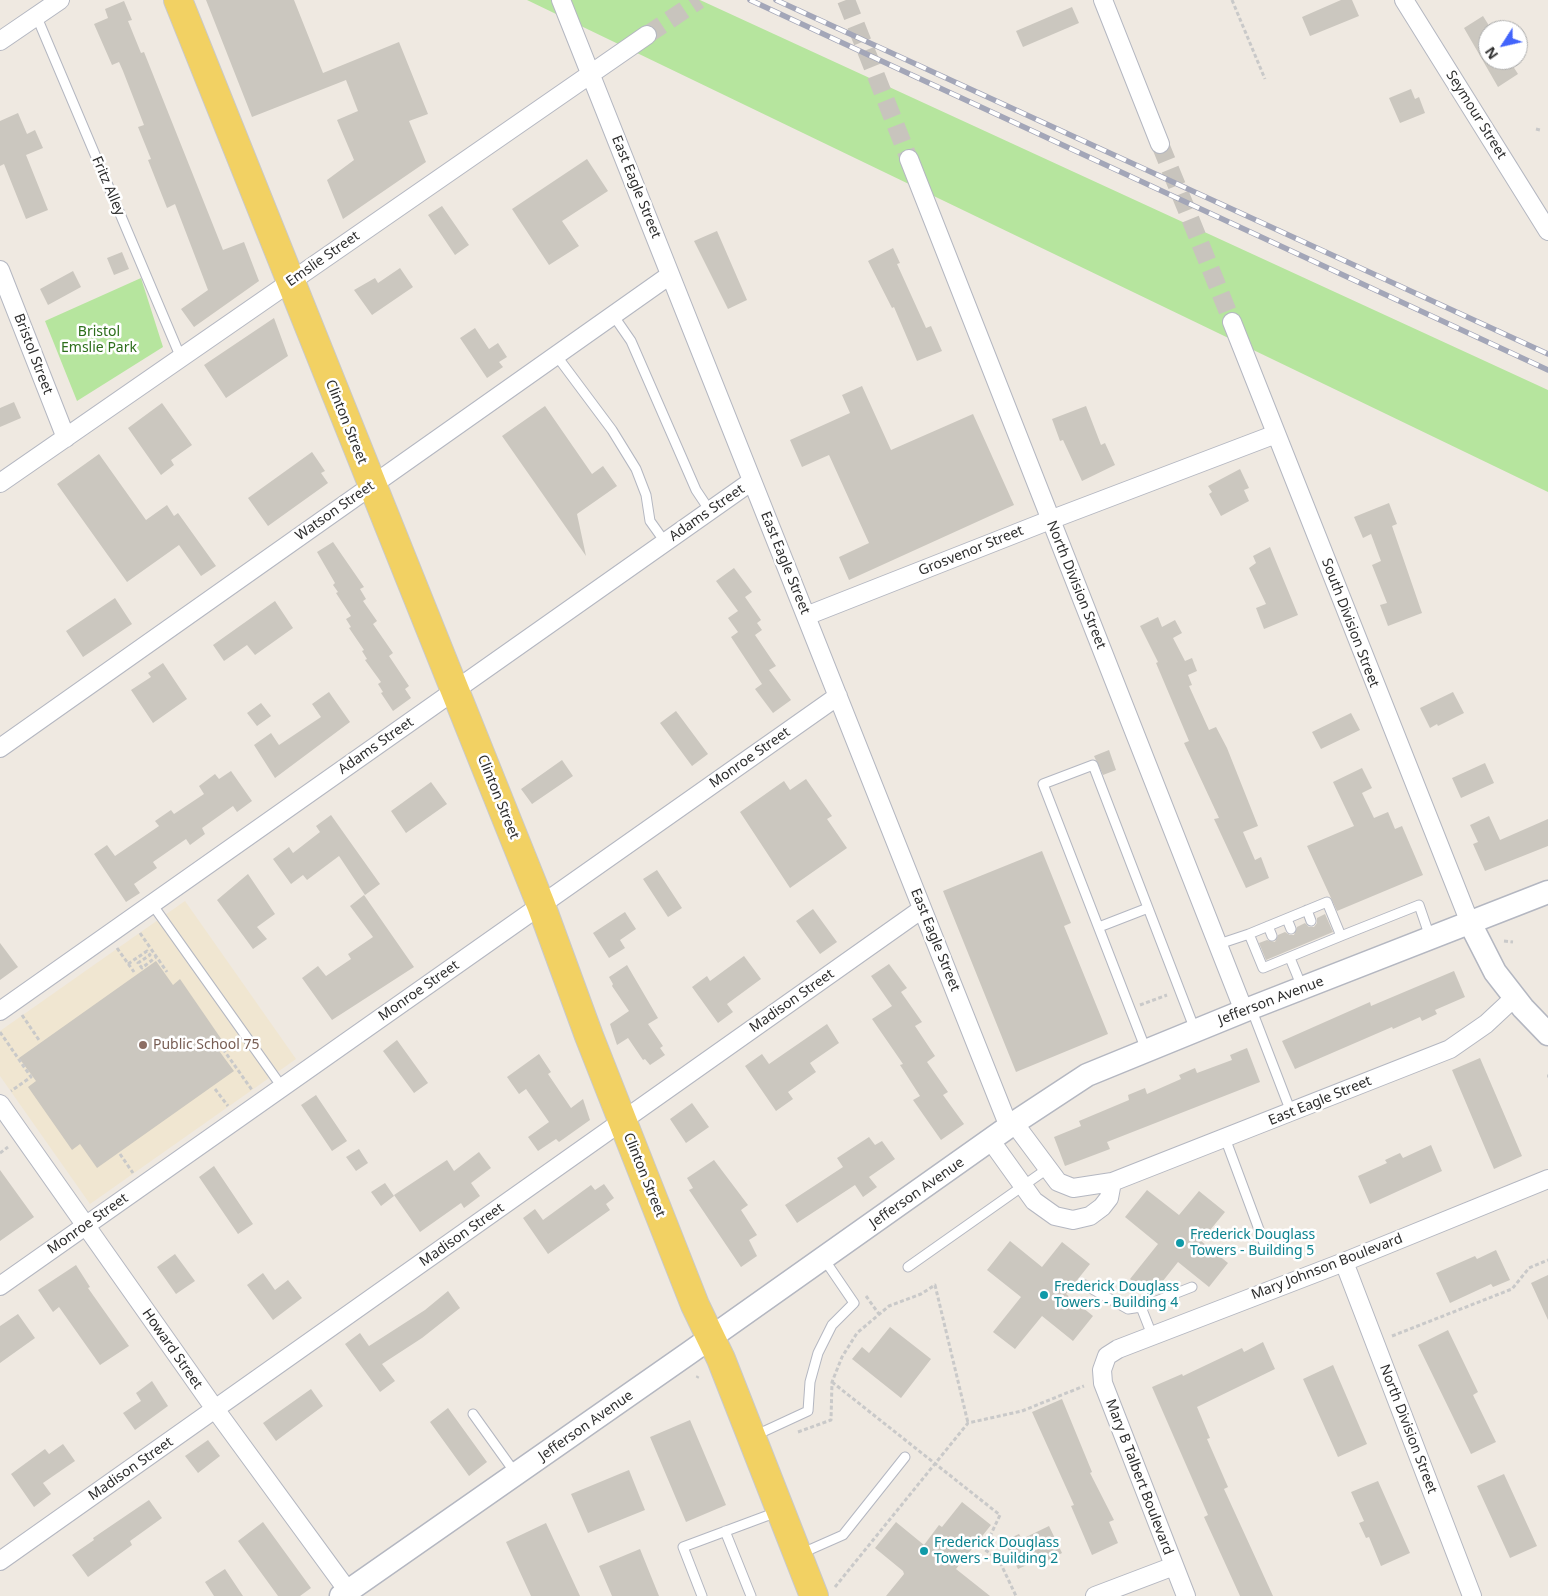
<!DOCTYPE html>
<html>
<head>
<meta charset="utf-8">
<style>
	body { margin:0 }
	#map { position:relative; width:1548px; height:1596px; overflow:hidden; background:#efe9e1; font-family:"Noto Sans",sans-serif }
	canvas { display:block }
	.north { position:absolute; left:1478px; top:20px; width:50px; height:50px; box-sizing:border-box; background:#fff; border:1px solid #ababab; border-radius:50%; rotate:235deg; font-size:14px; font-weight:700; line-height:20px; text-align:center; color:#2e2e2e }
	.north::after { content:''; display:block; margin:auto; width:18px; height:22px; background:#4264fb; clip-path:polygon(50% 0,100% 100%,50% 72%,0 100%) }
</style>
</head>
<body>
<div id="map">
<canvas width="1548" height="1596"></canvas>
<div class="north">N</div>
</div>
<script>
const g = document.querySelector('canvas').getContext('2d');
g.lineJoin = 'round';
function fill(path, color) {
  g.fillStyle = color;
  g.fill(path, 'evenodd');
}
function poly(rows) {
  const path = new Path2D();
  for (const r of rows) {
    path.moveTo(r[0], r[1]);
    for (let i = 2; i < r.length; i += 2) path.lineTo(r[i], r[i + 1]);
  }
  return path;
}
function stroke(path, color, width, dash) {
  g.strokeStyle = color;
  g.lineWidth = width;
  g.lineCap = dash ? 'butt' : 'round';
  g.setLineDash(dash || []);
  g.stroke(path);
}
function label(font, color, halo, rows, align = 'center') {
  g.font = font + ' "Noto Sans",sans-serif';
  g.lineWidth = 5;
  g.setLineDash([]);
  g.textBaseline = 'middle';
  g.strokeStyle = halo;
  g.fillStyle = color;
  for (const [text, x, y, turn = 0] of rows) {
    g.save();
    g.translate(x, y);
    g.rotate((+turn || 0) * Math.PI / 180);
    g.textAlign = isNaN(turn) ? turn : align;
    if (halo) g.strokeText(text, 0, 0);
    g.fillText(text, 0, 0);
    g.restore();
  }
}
fill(poly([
	[185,901,296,1059,90,1204,0,1076,0,1031]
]), '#f0e6d1');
fill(poly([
	[527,0,700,0,1548,390,1548,492],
	[141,278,163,347,77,401,45,321]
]), '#b6e59e');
fill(poly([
	[206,0,294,0,323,73,399,42,428,114,409,121,426,162,343,219,327,180,354,160,337,120,358,111,346,80,252,117],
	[1341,0,1352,0,1359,16,1310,36,1302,17],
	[124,1,132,20,128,21,141,53,144,52,223,250,244,242,259,281,194,327,181,309,208,290,175,204,167,208,148,160,151,159,138,127,144,125,123,71,119,62,112,65,94,24,108,18,105,9],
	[1072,7,1079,23,1023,47,1016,31],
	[1483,16,1488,24,1488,60,1509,60,1518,74,1498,87,1464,28],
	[1411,89,1415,99,1419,97,1425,113,1400,123,1389,98],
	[18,113,27,134,35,130,43,148,26,155,48,210,26,219,4,164,0,166,0,121],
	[587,159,608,191,562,221,579,246,549,265,512,209],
	[442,206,469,245,455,255,428,215],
	[717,231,747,300,728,309,694,241],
	[893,248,900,263,897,264,926,328,931,326,942,351,917,361,894,307,892,308,868,261],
	[122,252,129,269,114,275,107,258],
	[400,268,413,287,372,315,354,290,375,278,378,283],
	[73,271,81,287,48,305,40,289],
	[274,318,288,356,226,398,204,365],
	[475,328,489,349,498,343,507,357,499,362,503,367,487,378,460,338],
	[862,386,891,450,973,414,1014,505,849,580,839,557,869,543,829,455,802,467,790,440,850,413,842,395],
	[14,402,21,418,0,427,0,408],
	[162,403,192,445,171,460,174,465,161,475,128,428],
	[545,406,592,474,603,466,617,486,577,514,586,556,502,436],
	[1086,406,1101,445,1105,443,1115,465,1082,481,1063,440,1060,441,1052,419],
	[312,452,325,471,321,473,328,483,268,526,248,498],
	[99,454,146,520,167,505,174,516,178,513,216,566,201,576,179,545,127,582,57,484],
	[1240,469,1249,488,1244,490,1249,501,1221,516,1209,494,1212,492,1208,486],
	[1389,503,1397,524,1392,526,1422,613,1388,626,1380,605,1387,603,1372,565,1381,561,1371,534,1363,538,1354,517],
	[333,542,364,587,360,589,366,599,363,601,377,621,373,624,393,653,389,656,409,686,405,689,411,698,393,711,381,693,383,692,378,684,381,682,365,660,367,659,362,651,364,650,349,628,351,627,346,619,351,616,336,593,338,592,333,585,335,583,317,552],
	[1270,547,1298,615,1264,629,1256,608,1266,604,1249,568,1256,563,1253,556],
	[734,568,752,592,745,597,761,620,757,623,762,630,755,635,776,666,769,670,791,700,773,713,755,689,762,684,731,637,738,632,728,618,738,611,716,581],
	[115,598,132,624,83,657,66,631],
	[275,601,293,628,255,655,247,645,224,661,213,645],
	[1158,617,1162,627,1175,620,1182,633,1173,638,1185,661,1192,658,1197,671,1188,675,1192,685,1189,686,1209,730,1216,727,1227,748,1258,826,1243,832,1255,860,1261,857,1269,878,1246,888,1214,819,1219,818,1184,743,1189,741,1156,663,1158,662,1140,626],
	[163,663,187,699,153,723,131,690,151,677,148,673],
	[329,692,350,722,275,778,254,745,271,733,279,745,321,717,312,704],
	[1453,692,1464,713,1438,726,1437,724,1430,728,1420,708],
	[261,703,271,716,257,726,247,713],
	[676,711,708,754,692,766,660,723],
	[1351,713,1360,730,1321,749,1312,732],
	[1109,750,1116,770,1103,775,1094,756],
	[562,760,573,776,532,804,521,789],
	[1485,763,1494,783,1461,798,1452,778],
	[1362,768,1372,788,1362,793,1374,818,1388,812,1395,829,1402,826,1423,875,1337,911,1307,846,1354,826,1333,782],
	[231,771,252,801,237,812,233,806,202,828,205,834,190,845,186,839,153,862,157,868,134,884,140,893,126,902,94,854,107,845,115,856,159,826,155,821,171,810,174,814,204,794,199,786,215,774,219,779],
	[806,779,832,816,827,819,847,848,790,888,740,812,784,781,790,790],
	[431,782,447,804,406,833,391,811],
	[331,815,380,884,365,895,339,856,307,880,303,875,291,884,273,859,289,847,293,853,320,832,316,826],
	[1489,816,1500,840,1548,819,1548,846,1485,871,1473,844,1478,842,1470,825],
	[1042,851,1071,923,1064,926,1108,1034,1016,1072,943,891],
	[657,870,682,908,668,917,643,879],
	[248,874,275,914,257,927,267,939,253,949,217,900],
	[364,895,414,967,332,1020,302,978,318,966,326,976,351,959,348,954,373,937,350,906],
	[813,909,837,942,820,954,796,921],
	[625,912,636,929,620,940,625,948,609,958,593,933],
	[1325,914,1333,932,1266,960,1259,943,1267,940,1275,942,1278,935,1285,932,1290,935,1294,935,1297,927,1305,923,1309,927,1314,927,1317,923,1317,918],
	[0,943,18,967,0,980],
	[744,956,761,979,727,1004,733,1012,718,1023,692,987,707,976,710,981],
	[156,961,173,985,180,979,224,1043,217,1048,234,1071,97,1168,80,1144,72,1150,28,1087,36,1081,19,1058],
	[889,964,907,988,901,992,922,1022,915,1026,935,1056,927,1062,948,1092,943,1095,964,1124,941,1140,913,1100,920,1096,900,1065,903,1064,872,1019,892,1006,871,976],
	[627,965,658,1018,648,1024,663,1046,660,1048,665,1055,650,1065,645,1059,643,1060,628,1038,617,1045,610,1024,629,1011,612,986,613,984,609,977],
	[1454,971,1465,997,1435,1010,1437,1014,1422,1021,1420,1017,1393,1029,1392,1027,1295,1069,1282,1041,1370,1002,1371,1006],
	[827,1024,839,1043,810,1063,816,1072,788,1092,793,1099,776,1111,745,1066,762,1054,769,1064],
	[397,1040,428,1083,414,1093,383,1051],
	[1247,1048,1260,1082,1107,1142,1110,1149,1065,1166,1054,1137,1081,1126,1079,1121,1129,1100,1128,1095,1145,1088,1147,1094,1181,1079,1179,1075,1195,1068,1197,1073,1232,1060,1230,1055],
	[539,1054,551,1072,548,1074,571,1108,583,1099,590,1120,559,1142,556,1139,538,1151,528,1137,549,1122,526,1089,519,1094,507,1077],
	[1480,1058,1522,1156,1494,1169,1452,1070],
	[316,1095,347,1141,332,1151,301,1105],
	[692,1103,709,1127,686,1143,670,1119],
	[869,1137,875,1145,882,1141,895,1159,869,1177,877,1187,863,1197,855,1185,797,1223,785,1205,843,1167,837,1158],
	[1431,1145,1442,1171,1370,1204,1358,1176,1387,1163,1385,1160,1400,1153,1403,1158],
	[359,1149,368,1163,356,1171,346,1157],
	[479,1152,491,1168,471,1183,480,1196,464,1208,461,1203,420,1232,394,1195,447,1160,454,1171],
	[714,1160,748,1205,741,1210,757,1235,749,1240,757,1256,741,1267,689,1190,693,1188,687,1178],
	[214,1166,253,1224,238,1234,199,1177],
	[0,1170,34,1217,0,1241],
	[385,1183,394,1196,381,1206,371,1192],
	[604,1184,614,1198,606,1204,610,1210,548,1254,523,1218,535,1209,543,1220,591,1185,595,1190],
	[1147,1190,1179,1215,1199,1191,1225,1212,1201,1241,1228,1263,1209,1287,1178,1262,1151,1296,1130,1279,1158,1244,1125,1217],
	[1010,1241,1042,1267,1062,1242,1090,1264,1066,1294,1093,1316,1073,1341,1042,1316,1015,1349,993,1332,1021,1297,987,1270],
	[1496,1250,1510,1280,1493,1287,1491,1284,1450,1303,1436,1273,1475,1256,1477,1259],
	[175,1254,195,1281,176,1294,157,1267],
	[76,1265,90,1287,88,1288,129,1346,100,1365,59,1307,53,1312,38,1290],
	[263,1273,275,1290,288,1280,302,1298,273,1320,247,1285],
	[1548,1275,1548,1320,1531,1283],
	[448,1291,460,1308,422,1338,382,1364,395,1381,380,1392,345,1344,360,1333,369,1346,425,1310],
	[18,1314,35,1338,0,1363,0,1326],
	[890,1327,931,1359,901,1398,852,1359,862,1347,869,1353],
	[1448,1330,1478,1392,1473,1395,1496,1442,1471,1454,1418,1345],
	[1263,1342,1275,1369,1197,1407,1210,1438,1207,1439,1228,1487,1224,1489,1273,1596,1240,1596,1204,1517,1208,1515,1152,1387,1182,1374,1183,1376,1242,1348,1244,1352],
	[1333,1365,1367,1444,1338,1457,1303,1379],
	[152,1381,168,1406,135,1430,123,1413,141,1401,136,1393],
	[311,1389,323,1406,276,1441,263,1423],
	[1062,1399,1092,1472,1090,1473,1114,1520,1109,1522,1118,1543,1092,1555,1071,1506,1074,1505,1032,1412],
	[448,1408,487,1462,469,1476,430,1422],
	[690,1420,726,1505,686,1522,650,1437],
	[208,1440,220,1456,198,1473,185,1456],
	[63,1444,75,1461,43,1483,51,1494,34,1507,11,1474,45,1449,49,1454],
	[629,1470,645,1510,588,1533,571,1494],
	[1504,1474,1537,1546,1510,1558,1477,1486],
	[1378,1481,1410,1553,1381,1566,1369,1537,1366,1538,1359,1523,1364,1521,1351,1492],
	[149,1500,162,1518,130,1541,132,1545,88,1577,72,1555,94,1540,93,1538],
	[962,1502,991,1525,956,1569,990,1596,886,1596,904,1574,903,1571,875,1548,896,1522,924,1545,939,1525,942,1527],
	[263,1522,311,1588,300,1596,278,1596,238,1541],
	[546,1523,580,1596,531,1596,506,1542],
	[1049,1526,1062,1553,1040,1564,1038,1560,1018,1569,1004,1541,1019,1534,1022,1539],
	[640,1549,659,1596,612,1596,599,1566],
	[225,1569,243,1596,214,1596,205,1582]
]), '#cbc7bf');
stroke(poly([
	[846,0,909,159],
	[647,35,699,0],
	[1160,144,1232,322]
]), '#c8c4bd', 18, [18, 9]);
const service = poly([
	[36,15,181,358],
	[613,315,631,341,696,490,710,511],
	[556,355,612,430,636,469,646,495,650,521,665,542],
	[152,904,282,1087],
	[1307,910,1311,921],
	[1287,919,1291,929],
	[1268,926,1272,936],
	[1099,927,1148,908],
	[1341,936,1419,905,1430,937],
	[1219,944,1249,934,1263,968,1341,936,1327,902,1249,934],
	[1290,958,1302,987],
	[1251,1008,1291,1112],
	[1146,1050,1043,784,1093,765,1195,1030],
	[1225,1138,1264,1243],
	[908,1267,1047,1169],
	[1085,1285,1128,1309,1141,1307,1152,1335],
	[1141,1307,1192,1287],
	[473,1414,516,1474],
	[754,1436,808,1411,810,1382,818,1353,832,1325,854,1303,824,1259],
	[725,1531,751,1596],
	[800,1554,843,1535,905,1457],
	[702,1596,683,1547,777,1512]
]);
const minor = poly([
	[561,0,1009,1127],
	[1103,0,1160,144],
	[1404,0,1548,231],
	[0,41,60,0],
	[909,159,1244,1011],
	[0,270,66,438],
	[1232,322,1470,923],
	[0,483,647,35],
	[806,616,1050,520,1276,434],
	[0,748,670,275],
	[0,1011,752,481],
	[0,1104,215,1409,348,1591],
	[1014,1123,1058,1182,1073,1188,1112,1182,1450,1049,1486,1024,1515,997],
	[991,1141,1034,1201,1055,1216,1073,1220,1090,1216,1102,1207,1109,1198,1112,1182],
	[1344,1262,1472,1596],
	[0,1286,838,696],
	[0,1561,922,909],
	[1095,1596,1174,1566],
	[1186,1596,1103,1383,1102,1370,1107,1356,1118,1349,1344,1262,1548,1179]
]);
const tertiary = poly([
	[1470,923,1495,972,1523,1008,1548,1034],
	[341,1596,689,1353,1014,1123,1087,1075,1251,1008,1548,892]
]);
const primary = poly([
	[178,0,541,905,589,1036,695,1305,721,1359,814,1596]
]);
stroke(service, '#b4b7c1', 11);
stroke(minor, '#b4b7c1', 20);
stroke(tertiary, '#b4b7c1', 25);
stroke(primary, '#c9c9c9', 30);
stroke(poly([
	[1232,0,1265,79],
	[1536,129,1540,130],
	[140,933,167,972],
	[1504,941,1513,942],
	[117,948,134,972],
	[128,964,147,951,150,955,138,963,142,968,156,957],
	[1140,1005,1167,995],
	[22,1015,39,1040],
	[0,1032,31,1077,11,1091],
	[223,1049,252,1090],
	[1547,1076,1548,1076],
	[215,1089,228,1106],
	[0,1153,8,1147],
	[120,1154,133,1173],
	[866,1296,879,1314],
	[1392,1336,1512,1289,1529,1268,1548,1260],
	[697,1378,698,1376],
	[832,1382,1000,1515,984,1549,999,1560,1016,1596],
	[798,1432,831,1420,832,1382,842,1357,857,1333,889,1306,921,1294,935,1285,968,1423],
	[835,1587,968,1423,1022,1411,1084,1386]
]), '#c9c9c9', 3, [4, 2.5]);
stroke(service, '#fff', 9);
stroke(minor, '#fff', 18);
stroke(tertiary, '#fff', 22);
stroke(primary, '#f2d163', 28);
const rail = poly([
	[750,0,1548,370],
	[776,0,1548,354]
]);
stroke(rail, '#a3a6b8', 5.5);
stroke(rail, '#fff', 4, [11]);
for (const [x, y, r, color] of [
	[143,1045,5,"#8d6e63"],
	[1180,1243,5,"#0f9aa8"],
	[1044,1295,5,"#0f9aa8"],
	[924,1551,5,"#0f9aa8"]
]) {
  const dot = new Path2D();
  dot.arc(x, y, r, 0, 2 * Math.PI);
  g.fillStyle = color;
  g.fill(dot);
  stroke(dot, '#fff', 2);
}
label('14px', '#2e2e2e', '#fff', [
	["Seymour Street",1476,115,58],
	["Fritz Alley",108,186,67],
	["East Eagle Street",636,187,68],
	["Emslie Street",323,259,-35],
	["Bristol Street",33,354,69],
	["Clinton Street",346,422,68],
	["Watson Street",335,511,-35],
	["Adams Street",707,513,-35],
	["Grosvenor Street",971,551,-22],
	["East Eagle Street",785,563,68],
	["North Division Street",1076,585,68],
	["South Division Street",1350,623,69],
	["Adams Street",376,746,-35],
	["Monroe Street",750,758,-35],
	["Clinton Street",498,797,68],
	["East Eagle Street",935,940,68],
	["Monroe Street",419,991,-35],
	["Madison Street",792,1001,-35],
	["Jefferson Avenue",1271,1001,-21],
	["East Eagle Street",1320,1101,-22],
	["Clinton Street",644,1175,68],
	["Jefferson Avenue",917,1193,-35],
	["Monroe Street",88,1224,-35],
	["Madison Street",462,1235,-35],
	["Mary Johnson Boulevard",1327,1267,-21],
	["Howard Street",172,1349,55],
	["Jefferson Avenue",586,1426,-35],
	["North Division Street",1408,1429,69],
	["Madison Street",131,1469,-35],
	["Mary B Talbert Boulevard",1139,1477,69]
]);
label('14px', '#2c6e1b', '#fff', [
	["Bristol",99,332],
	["Emslie Park",99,348]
]);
label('14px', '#785e54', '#fff', [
	["Public School 75",153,1045]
], 'left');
label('14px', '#0d838f', '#fff', [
	["Frederick Douglass",1190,1235],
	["Towers - Building 5",1190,1251],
	["Frederick Douglass",1054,1287],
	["Towers - Building 4",1054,1303],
	["Frederick Douglass",934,1543],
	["Towers - Building 2",934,1559]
], 'left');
</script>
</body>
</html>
